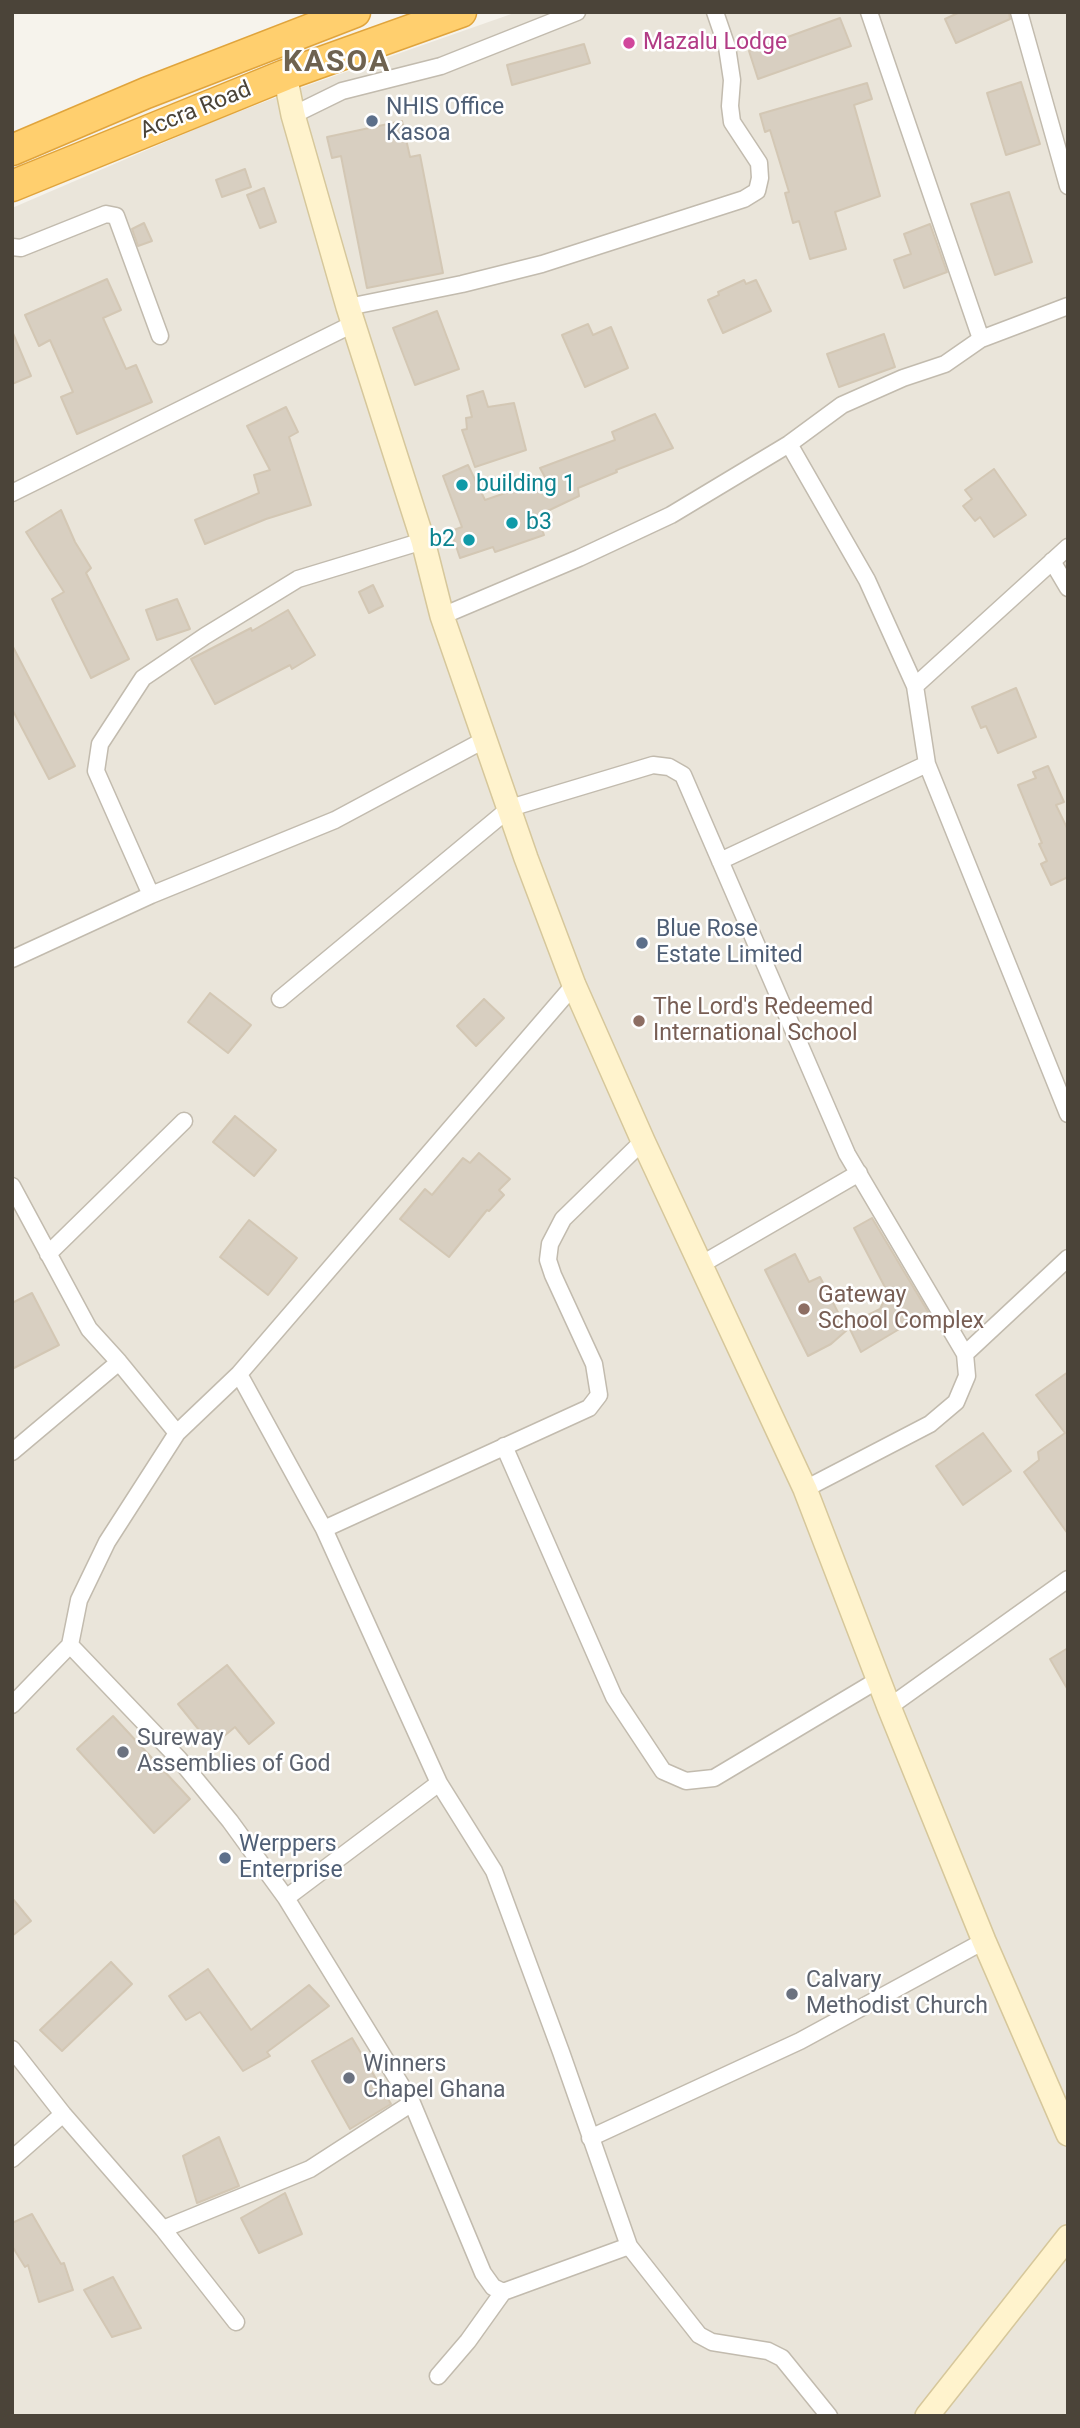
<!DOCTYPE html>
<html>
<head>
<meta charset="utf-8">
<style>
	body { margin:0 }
	#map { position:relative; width:1080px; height:2428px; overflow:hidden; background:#f6f3ec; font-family:Roboto,sans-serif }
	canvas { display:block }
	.frame { position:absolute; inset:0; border:14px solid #4b4439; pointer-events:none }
</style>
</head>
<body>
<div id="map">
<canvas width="1080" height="2428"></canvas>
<div class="frame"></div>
</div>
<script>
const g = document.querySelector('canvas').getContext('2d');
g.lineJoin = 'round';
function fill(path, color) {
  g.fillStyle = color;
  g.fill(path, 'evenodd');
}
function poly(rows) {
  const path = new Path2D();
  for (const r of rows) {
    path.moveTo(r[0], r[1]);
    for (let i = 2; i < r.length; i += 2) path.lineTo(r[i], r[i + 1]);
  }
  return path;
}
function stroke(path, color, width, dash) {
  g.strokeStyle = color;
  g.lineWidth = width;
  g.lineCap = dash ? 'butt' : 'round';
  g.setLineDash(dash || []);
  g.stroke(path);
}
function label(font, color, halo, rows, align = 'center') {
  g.font = font + ' Roboto,sans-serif';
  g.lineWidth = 5;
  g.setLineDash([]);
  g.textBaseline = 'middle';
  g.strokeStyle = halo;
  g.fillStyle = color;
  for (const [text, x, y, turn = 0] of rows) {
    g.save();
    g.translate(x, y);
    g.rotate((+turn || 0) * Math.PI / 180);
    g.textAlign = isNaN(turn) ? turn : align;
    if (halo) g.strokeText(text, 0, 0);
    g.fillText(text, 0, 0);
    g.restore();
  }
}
fill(poly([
	[517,12,1068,12,1068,2416,12,2416,12,208,212,122,306,86]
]), '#eae5da');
const building = poly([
	[960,12,1009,12,1010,19,956,43,945,19,960,12],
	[840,18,851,46,758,79,749,51,840,18],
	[584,44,590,63,512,85,507,65,584,44],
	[1021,82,1040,144,1006,155,987,93,1021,82],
	[867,83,872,99,854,105,880,196,835,212,846,249,810,259,799,221,793,223,785,193,789,192,770,130,765,132,760,114,867,83],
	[402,121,410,157,420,155,443,273,367,288,341,156,332,158,327,137,402,121],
	[245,169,251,187,222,197,216,180,245,169],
	[264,188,276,222,260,228,247,195,264,188],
	[1009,192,1032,262,995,275,971,204,1009,192],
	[144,223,152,241,138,246,132,229,144,223],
	[930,224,947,272,904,288,894,260,911,254,904,234,930,224],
	[107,279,121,310,103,318,126,369,136,365,152,402,77,434,61,397,73,392,50,340,39,346,25,315,107,279],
	[744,280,746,284,756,280,771,311,723,333,708,300,719,295,718,292,744,280],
	[437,311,459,369,415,385,393,328,437,311],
	[588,324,593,335,611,327,628,368,585,387,562,335,588,324],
	[12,331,31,376,12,384,12,331],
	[884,334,895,367,839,387,827,354,884,334],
	[483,391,488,407,514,403,526,450,475,467,462,430,467,429,466,418,472,417,467,396,483,391],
	[286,407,298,432,289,437,311,505,266,519,205,544,195,520,259,493,254,475,270,470,247,426,286,407],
	[655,414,673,448,616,470,617,472,578,488,579,496,537,516,544,535,495,552,493,547,460,558,451,531,462,527,443,476,468,465,485,500,546,479,540,468,615,440,612,432,655,414],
	[994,469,1026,515,994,537,980,517,975,521,963,506,972,499,965,490,994,469],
	[61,510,75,542,91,568,86,573,129,659,91,678,52,599,64,592,26,532,61,510],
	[373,585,383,606,369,613,359,592,373,585],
	[177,599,190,629,157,640,146,610,177,599],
	[288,610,315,655,292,669,290,665,215,704,191,659,251,628,252,631,288,610],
	[12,645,75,766,49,779,12,709,12,645],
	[1016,688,1036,737,998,753,986,726,981,728,972,707,1016,688],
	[1048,766,1064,802,1056,805,1068,830,1068,877,1051,885,1041,864,1047,861,1039,844,1042,843,1018,785,1036,778,1033,772,1048,766],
	[210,993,251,1025,228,1053,188,1022,210,993],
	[484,999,504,1018,476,1046,457,1026,484,999],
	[235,1116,276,1150,254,1176,213,1142,235,1116],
	[479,1153,510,1179,499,1190,504,1195,489,1211,487,1210,449,1257,400,1219,425,1189,432,1195,463,1158,470,1163,479,1153],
	[872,1218,930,1315,901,1328,861,1352,848,1325,880,1309,888,1293,854,1228,872,1218],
	[249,1220,297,1258,268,1295,220,1257,249,1220],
	[795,1254,809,1282,820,1277,847,1330,831,1344,808,1356,765,1270,795,1254],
	[32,1293,59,1345,12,1369,12,1303,32,1293],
	[1068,1372,1068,1534,1024,1472,1039,1460,1038,1452,1065,1433,1036,1395,1068,1372],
	[983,1433,1011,1471,963,1505,936,1466,983,1433],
	[1068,1648,1068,1690,1050,1659,1068,1648],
	[227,1665,274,1723,249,1744,235,1727,212,1746,178,1704,227,1665],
	[113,1716,190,1799,154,1833,77,1749,113,1716],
	[12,1898,31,1921,12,1936,12,1898],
	[111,1962,132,1984,62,2051,40,2030,111,1962],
	[208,1969,251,2030,309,1985,329,2006,267,2052,270,2056,243,2071,200,2012,186,2020,169,1996,208,1969],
	[352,2038,391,2104,350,2129,312,2061,352,2038],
	[219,2137,239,2186,197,2203,183,2156,219,2137],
	[285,2193,302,2234,259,2253,241,2218,285,2193],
	[32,2214,61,2264,64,2263,73,2290,39,2302,28,2265,25,2267,12,2246,12,2223,32,2214],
	[113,2277,141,2328,112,2337,84,2290,113,2277]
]);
fill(building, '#d8cfc1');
stroke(building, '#d3c7b4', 2);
const street = poly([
	[869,12,981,339],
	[1019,12,1068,186],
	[293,115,342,91,441,66,577,12],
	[12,247,21,248,106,214,116,216,160,336],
	[348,307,462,284,542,264,744,199,757,191,760,178,759,163,732,122,730,106,732,80,727,47,715,12],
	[789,444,867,580,915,686,927,764,1068,1114],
	[12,493,355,323],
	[1052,561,1068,588],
	[442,616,579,558,671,515,789,444,842,405,903,378,945,364,981,339,1068,306],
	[915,686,1068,547],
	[720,861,927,764],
	[151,895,96,771,100,744,143,678,205,636,298,579,423,541],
	[12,959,151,895,335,820,486,739],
	[280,999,510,808,653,765,669,767,683,775,847,1154,965,1354],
	[12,1186,89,1329,119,1362,177,1433],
	[48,1254,184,1121],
	[702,1264,859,1173],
	[239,1374,324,1529,439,1783,494,1871,561,2052,629,2246,699,2335,712,2342,768,2351,782,2358,829,2416],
	[504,1446,614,1697,663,1771,686,1781,714,1778,878,1680],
	[12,1452,119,1362],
	[805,1489,930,1424,956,1402,967,1376,965,1354,1068,1258],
	[324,1529,589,1408,599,1395,594,1364,553,1275,548,1260,550,1244,563,1219,643,1141],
	[70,1645,179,1759,230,1821,286,1898,412,2103,483,2273,493,2287,503,2292,629,2246],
	[12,1705,70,1645,79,1600,107,1542,177,1433,239,1374,574,985],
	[889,1707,1068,1579],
	[286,1898,439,1783],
	[12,2049,63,2114,163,2229,236,2322],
	[590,2138,800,2041,984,1941],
	[12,2159,63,2114],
	[163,2229,310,2169,412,2103],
	[438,2376,468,2341,503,2292]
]);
const secondary = poly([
	[285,75,293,115,348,307,423,541,442,616,526,858,574,985,643,1141,805,1489,889,1707,984,1941,1068,2134],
	[927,2416,1068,2237]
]);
const highway = poly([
	[12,150,146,93,355,12],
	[12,186,285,75,461,12]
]);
stroke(street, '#c2bbae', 19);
stroke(secondary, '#d6c79b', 26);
stroke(highway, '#e0a43c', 33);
stroke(street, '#fff', 16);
stroke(secondary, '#fff3cd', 23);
stroke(highway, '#ffcf6e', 30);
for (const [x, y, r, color] of [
	[629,43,7,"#d1479c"],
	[372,121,7,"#5c6f8a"],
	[462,485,7,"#0f9aa8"],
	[512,523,7,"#0f9aa8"],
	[469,540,7,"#0f9aa8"],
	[642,943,7,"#5c6f8a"],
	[639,1021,7,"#8d6e63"],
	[804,1309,7,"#8d6e63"],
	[123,1752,7,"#6b7280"],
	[225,1858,7,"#5c6f8a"],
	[792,1994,7,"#6b7280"],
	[349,2078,7,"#6b7280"]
]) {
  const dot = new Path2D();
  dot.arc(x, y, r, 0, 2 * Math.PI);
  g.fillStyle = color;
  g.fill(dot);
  stroke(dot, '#fff', 2.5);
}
label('23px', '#b23c85', '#fff', [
	["Mazalu Lodge",643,43]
], 'left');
label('23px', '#4e5e75', '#fff', [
	["NHIS Office",386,108],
	["Kasoa",386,134],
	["Blue Rose",656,930],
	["Estate Limited",656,956],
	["Werppers",239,1845],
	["Enterprise",239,1871]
], 'left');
label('23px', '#4b4439', '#fff', [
	["Accra Road",196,111,-22]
]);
label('23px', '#0d838f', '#fff', [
	["building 1",476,485],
	["b3",526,523],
	["b2",455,540,"right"]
], 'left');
label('23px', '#785e54', '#fff', [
	["The Lord's Redeemed",653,1008],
	["International School",653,1034],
	["Gateway",818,1296],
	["School Complex",818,1322]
], 'left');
label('23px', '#5b616d', '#fff', [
	["Sureway",137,1739],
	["Assemblies of God",137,1765],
	["Calvary",806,1981],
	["Methodist Church",806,2007],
	["Winners",363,2065],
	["Chapel Ghana",363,2091]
], 'left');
g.letterSpacing = '2px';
label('bold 30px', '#6e6250', '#fff', [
	["KASOA",337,63]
]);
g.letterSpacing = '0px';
</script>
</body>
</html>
